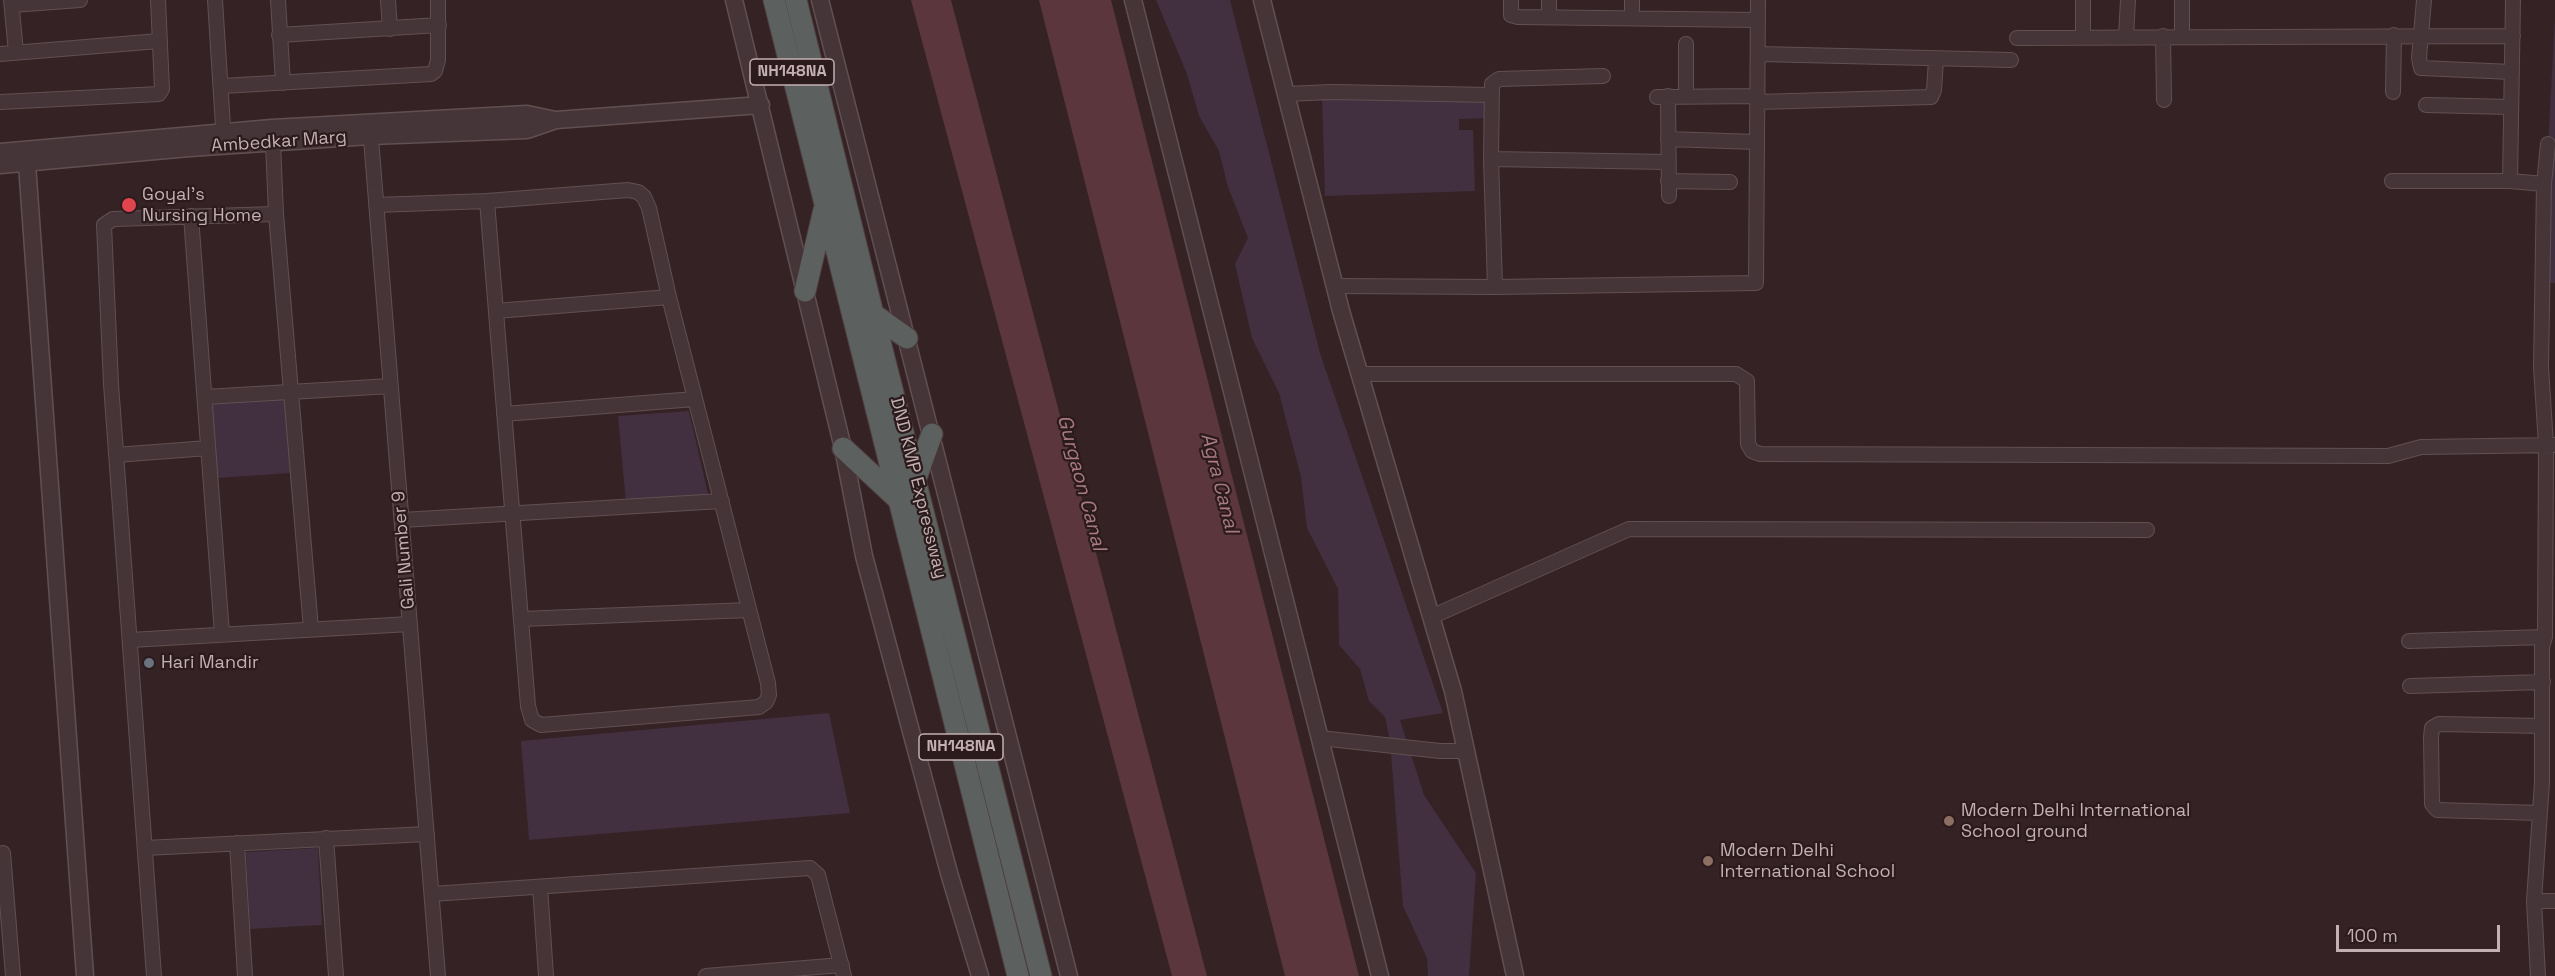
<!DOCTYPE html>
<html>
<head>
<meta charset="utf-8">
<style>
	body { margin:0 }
	#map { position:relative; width:2555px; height:976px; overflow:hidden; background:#352225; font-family:"Space Grotesk",sans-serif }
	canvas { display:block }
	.scale { position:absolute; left:2336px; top:925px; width:164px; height:27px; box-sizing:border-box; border:3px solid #c3b0b2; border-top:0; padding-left:8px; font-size:18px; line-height:21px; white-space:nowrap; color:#c3b0b2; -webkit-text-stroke:4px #2b1b1d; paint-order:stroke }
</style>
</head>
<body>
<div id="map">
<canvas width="2555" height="976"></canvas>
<div class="scale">100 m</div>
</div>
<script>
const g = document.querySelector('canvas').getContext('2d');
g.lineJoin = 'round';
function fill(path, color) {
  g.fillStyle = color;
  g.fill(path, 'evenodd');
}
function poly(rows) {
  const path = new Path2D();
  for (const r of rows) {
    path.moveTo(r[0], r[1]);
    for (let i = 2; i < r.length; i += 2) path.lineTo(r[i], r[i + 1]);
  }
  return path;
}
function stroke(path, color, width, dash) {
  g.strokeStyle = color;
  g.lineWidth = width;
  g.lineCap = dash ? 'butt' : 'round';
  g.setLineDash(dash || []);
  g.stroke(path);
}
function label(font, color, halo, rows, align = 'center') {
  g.font = font + ' "Space Grotesk",sans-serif';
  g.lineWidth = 4.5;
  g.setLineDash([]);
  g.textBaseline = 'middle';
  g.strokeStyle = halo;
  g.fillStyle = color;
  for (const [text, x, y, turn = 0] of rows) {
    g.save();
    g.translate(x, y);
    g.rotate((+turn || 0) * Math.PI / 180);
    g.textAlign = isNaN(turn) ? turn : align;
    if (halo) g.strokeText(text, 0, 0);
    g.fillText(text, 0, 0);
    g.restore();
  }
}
fill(poly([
	[1156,0,1230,0,1320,353,1443,713,1400,720,1424,795,1476,873,1469,976,1428,976,1427,958,1403,906,1390,741,1385,717,1369,701,1360,669,1339,645,1338,589,1307,528,1301,477,1279,393,1252,338,1235,264,1248,238,1228,187,1219,151,1199,116,1187,74],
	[2555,16,2555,283,2547,283,2546,184],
	[1489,90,1490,118,1459,119,1459,130,1473,130,1475,191,1325,196,1322,96],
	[285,398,290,473,217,478,211,404],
	[689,411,709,498,626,503,618,416],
	[829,713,850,813,529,840,521,741],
	[318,848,322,925,250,929,246,852]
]), '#422f3f');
fill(poly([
	[911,0,951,0,1207,976,1172,976],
	[1039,0,1111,0,1359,976,1285,976]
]), '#5b373d');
const minor = poly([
	[11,0,16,52],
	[215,0,224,142],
	[278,0,283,83],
	[388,0,390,29],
	[1511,0,1511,15,1518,17,1758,20],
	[1549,0,1549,17],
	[2083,0,2083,37],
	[2182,0,2182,36],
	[2424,0,2419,58,2421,68,2512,72],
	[12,5,80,0],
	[1632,18,1632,0],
	[279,35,439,25],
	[2126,36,2128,0],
	[2163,36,2164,100],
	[2017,38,2513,36],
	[1686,44,1686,96],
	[0,54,159,41],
	[1759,54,2011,60],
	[222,86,431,74,435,71,438,60,438,0],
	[2393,92,2394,35],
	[1286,94,1332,92,1492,95],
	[1668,96,1669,196],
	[1657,97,1758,96],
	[0,102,159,94,162,89,158,0],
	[1758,102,1931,97,1934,90,1936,60],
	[2426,105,2511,107],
	[370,126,438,976],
	[1668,139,1757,142],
	[273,143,276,214,311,629],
	[1491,159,1668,162],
	[1668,181,1730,182],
	[2392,181,2510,181,2544,184,2541,367,2546,445,2545,637],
	[2510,181,2513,0],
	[2544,184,2548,144],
	[376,205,487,201,628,190,638,192,644,197,649,208,669,297,768,683,769,695,766,702,759,707,541,725,532,720,528,706,487,201],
	[191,216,222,634],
	[1334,286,1495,287,1756,283,1758,0],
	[1495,287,1491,159,1492,84,1499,79,1603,76],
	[496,311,669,297],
	[1359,374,1736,374,1747,381,1748,444,1752,451,1760,454,2388,456,2421,447,2555,445],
	[205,397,391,386],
	[504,414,695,399],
	[116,455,208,448],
	[402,520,722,501],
	[1431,617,1629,529,2147,530],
	[521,619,749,610],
	[130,640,410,624],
	[2409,641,2545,637,2542,647,2542,782,2534,901,2538,976],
	[2410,686,2543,682],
	[1320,738,1440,751,1466,751],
	[2540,813,2437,810,2432,804,2431,737,2432,728,2439,724,2542,726],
	[326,838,336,976],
	[237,843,245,976],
	[145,848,427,834],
	[3,853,13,976],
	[540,887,546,976],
	[432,894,810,868,818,875,844,976],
	[2534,901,2555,901],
	[154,976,111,384,104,225,113,219,276,214],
	[706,976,842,965]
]);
const tertiary = poly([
	[734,0,843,448,864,556,949,873,980,976],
	[820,0,1069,976],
	[1133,0,1380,976],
	[1262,0,1341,311,1453,691,1515,976],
	[26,150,85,976],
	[0,152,272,128,527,114,555,120],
	[0,165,189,148,370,136,527,130,556,120,761,105]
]);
const trunk = poly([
	[774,0,1018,976],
	[796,0,873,314,1041,976],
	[805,291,824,210],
	[873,314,907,338],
	[843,448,898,499],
	[916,478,932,434]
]);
stroke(minor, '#615052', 16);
stroke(tertiary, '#615052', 19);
stroke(trunk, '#4e3d3f', 23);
stroke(minor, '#463538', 14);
stroke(tertiary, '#463538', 16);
stroke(trunk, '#5c605f', 21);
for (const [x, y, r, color] of [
	[129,205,8,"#e0444e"],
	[149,663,6,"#6b7280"],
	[1949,821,6,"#8d6e63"],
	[1708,861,6,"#8d6e63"]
]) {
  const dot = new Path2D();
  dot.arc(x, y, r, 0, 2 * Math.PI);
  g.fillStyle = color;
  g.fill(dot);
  stroke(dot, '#2b1b1d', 2);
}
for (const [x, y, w] of [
	[792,72,84],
	[961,747,84]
]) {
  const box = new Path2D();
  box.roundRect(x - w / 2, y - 13, w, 26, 4.5);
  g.fillStyle = '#2b1b1d';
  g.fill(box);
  stroke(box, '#c3b0b2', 1.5);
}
label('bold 16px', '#c3b0b2', null, [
	["NH148NA",792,72],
	["NH148NA",961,747]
]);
label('18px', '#c3b0b2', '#2b1b1d', [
	["Ambedkar Marg",279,142,-4],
	["DND KMP Expressway",918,488,76],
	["Gali Number 9",404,550,-95]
]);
label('18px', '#c3b0b2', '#2b1b1d', [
	["Goyal's",142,195],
	["Nursing Home",142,216],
	["Hari Mandir",161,663],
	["Modern Delhi International",1961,811],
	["School ground",1961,832],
	["Modern Delhi",1720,851],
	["International School",1720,872]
], 'left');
label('italic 20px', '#a97a82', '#2b1b1d', [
	["Gurgaon Canal",1081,483,75],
	["Agra Canal",1219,483,76]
]);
</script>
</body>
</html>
